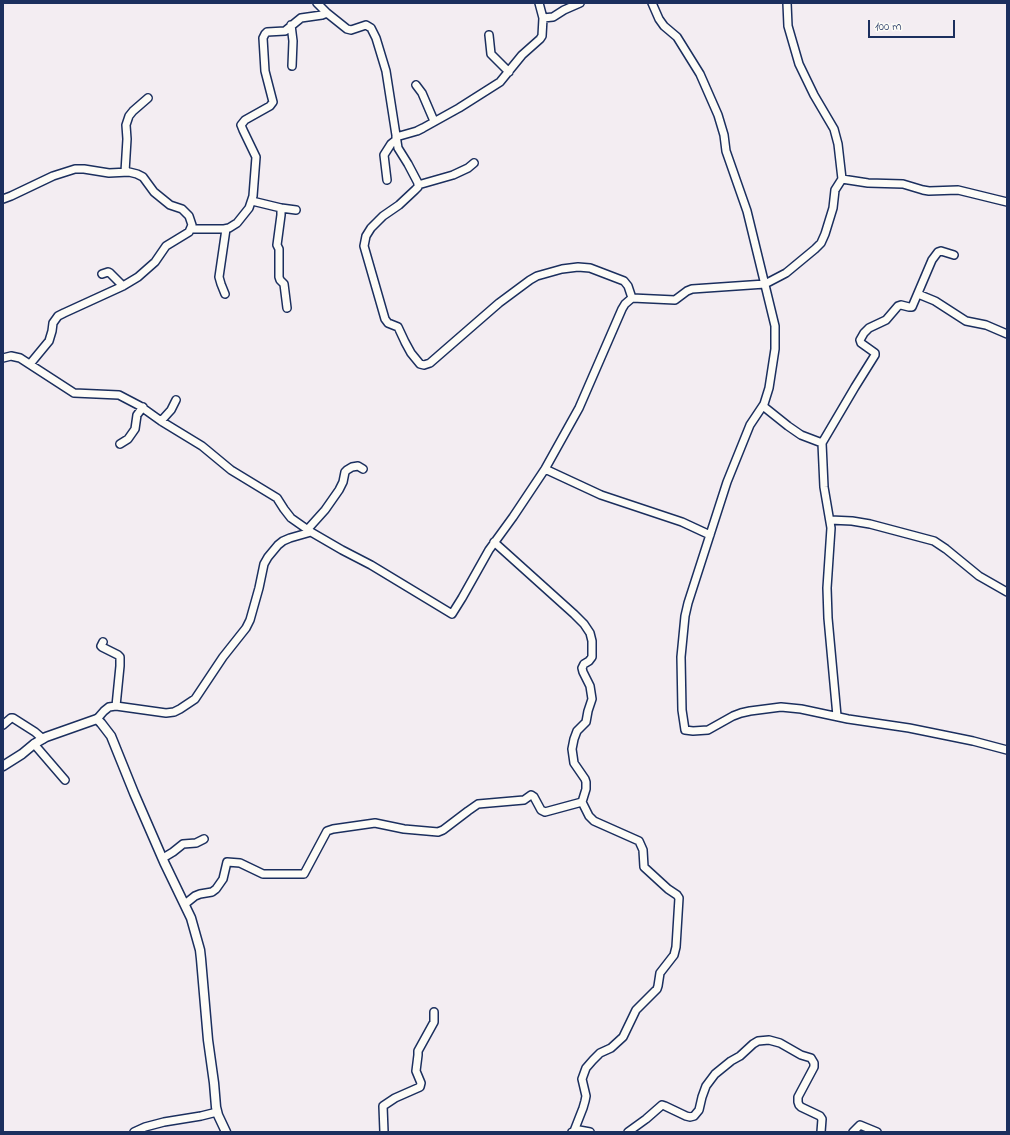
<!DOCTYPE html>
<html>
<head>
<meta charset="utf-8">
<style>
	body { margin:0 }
	#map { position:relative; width:1010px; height:1135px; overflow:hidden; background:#f3edf2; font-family:"Indie Flower",sans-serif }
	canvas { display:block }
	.frame { position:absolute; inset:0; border:4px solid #1b2f5e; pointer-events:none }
	.scale { position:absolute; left:868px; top:20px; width:87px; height:18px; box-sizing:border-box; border:2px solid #1b2f5e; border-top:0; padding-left:5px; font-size:12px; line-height:14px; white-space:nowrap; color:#1b2f5e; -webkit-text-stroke:3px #fdfcf7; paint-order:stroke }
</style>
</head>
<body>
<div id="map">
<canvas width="1010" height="1135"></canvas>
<div class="frame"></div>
<div class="scale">100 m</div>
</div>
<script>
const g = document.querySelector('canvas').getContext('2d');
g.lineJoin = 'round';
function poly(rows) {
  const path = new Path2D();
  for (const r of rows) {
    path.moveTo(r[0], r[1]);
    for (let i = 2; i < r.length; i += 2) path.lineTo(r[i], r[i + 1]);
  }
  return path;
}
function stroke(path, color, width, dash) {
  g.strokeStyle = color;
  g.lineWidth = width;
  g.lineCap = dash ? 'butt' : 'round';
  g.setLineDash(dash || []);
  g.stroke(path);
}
const minor = poly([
	[317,3,327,13,347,29,351,30,366,25,371,28,376,38,386,71,398,148,408,164,418,183,418,187,415,190,399,205,383,216,371,228,366,236,364,246,385,319,388,323,398,327,405,342,411,353,420,364,424,365,430,363,499,303,530,280,537,276,562,269,578,267,590,268,624,281,628,286,632,298],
	[652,3,659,19,664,26,677,37,700,74,718,115,724,135,726,151,747,211,775,326,775,349,769,388,764,404,750,425,727,482,688,603,685,616,681,657,682,710,685,730,693,731,708,730,733,716,741,713,750,711,781,707,801,709,848,719,909,728,973,741,1007,750],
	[543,18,553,17,564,10,580,3],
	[291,25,293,41,292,66],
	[489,35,491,54,509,72],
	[416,85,422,93,434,121],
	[396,137,417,131,423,128,459,108,500,82,522,55,540,39,542,36,543,18,539,3],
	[125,172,127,139,126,125,129,116,133,111,148,98],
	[842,179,868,183,903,184,923,190,929,191,958,190,1007,202],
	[387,180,384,155,391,144,396,140],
	[418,185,453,175,468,168,474,163],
	[3,199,11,196,53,176,75,169,84,169,109,173,129,172,137,174,143,177,154,192,170,205,182,209,189,216,192,225,189,232,166,246,155,262,138,277,123,286,64,313,58,316,53,323,52,331,49,341,30,364],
	[252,201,281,208,281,215,277,245,279,249,279,277,280,280,284,284,287,308],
	[281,208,296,210],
	[191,229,224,229,229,228,237,223,249,208,253,196,256,157,243,130,241,125,245,120,270,106,273,102,265,71,263,38,265,34,267,32,285,31,301,18,322,15,327,13],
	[102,274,108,272,110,273,123,286],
	[225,294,221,284,219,277,226,229],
	[918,294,935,301,966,321,986,325,1007,334],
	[3,358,11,356,20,358,74,393,119,395,140,406,161,421,202,446,231,470,277,498,284,509,291,518,311,532],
	[763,406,788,426,801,435,822,443],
	[161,421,171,410,176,400],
	[120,444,128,439,135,429,137,415,143,407],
	[545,469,601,495,682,522,710,535],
	[830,520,852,521,870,524,934,541,946,549,979,576,1007,592],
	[307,530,325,510,339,490,343,482,345,472,347,470,352,467,358,466,363,469],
	[494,542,574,614,584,624,590,633,592,641,592,657,589,661,584,664,582,668,583,672,590,686,592,699,588,711,586,722,577,731,574,739,572,749,574,763,585,779,586,782,586,789,582,802,589,816,594,821,639,841,643,850,644,867,668,889,677,895,679,898,676,947,674,955,660,973,658,986,657,989,636,1010,623,1037,611,1048,600,1053,593,1060,586,1068,582,1079,586,1096,585,1101,583,1108,574,1131],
	[103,642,101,646,102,647,118,655,120,657,120,666,116,706],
	[837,716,828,618,827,588,831,528,824,487,822,443,855,387,875,355,875,353,861,343,860,340,864,333,869,328,886,320,898,306,901,305,909,307,912,307,932,260,938,252,941,251,954,255],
	[97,719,104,711,109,707,116,706,166,713,174,712,180,709,195,699,223,657,246,628,250,620,259,588,264,564,268,557,278,545,283,541,290,538,311,532,342,550,371,565,452,614,462,598,489,550,513,517,545,469,579,408,622,309,625,304,632,298,675,300,687,291,692,289,765,284,786,273,815,249,821,243,825,234,833,208,835,190,842,179,838,144,834,129,814,95,799,64,788,26,787,3],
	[3,725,11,718,13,718,35,732,43,739],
	[34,744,65,780],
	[163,858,173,852,183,844,196,843,204,839],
	[185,904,195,896,200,894,212,892,216,889,223,879,227,862,240,863,263,874,304,874,327,831,333,829,375,823,404,829,438,832,443,830,468,811,478,804,524,800,531,795,534,797,541,810,545,812,582,802],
	[134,1132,145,1127,164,1122,201,1116,217,1112],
	[384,1132,383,1106,395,1098,420,1087,421,1083,416,1071,418,1055,418,1051,434,1022,434,1012],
	[572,1132,579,1130,590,1132],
	[628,1132,646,1119,662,1105,665,1106,686,1116,690,1117,694,1116,699,1110,702,1097,706,1086,715,1074,731,1061,740,1056,753,1044,758,1041,769,1040,780,1043,801,1055,811,1058,814,1063,814,1067,798,1097,798,1102,799,1105,801,1107,820,1116,822,1119,821,1132],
	[853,1132,860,1125,877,1132]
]);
const tertiary = poly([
	[3,766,22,754,34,744,46,737,97,719,101,723,111,736,134,793,164,862,191,918,200,950,201,959,208,1040,214,1083,216,1107,218,1115,226,1132]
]);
stroke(minor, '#1b2f5e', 10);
stroke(tertiary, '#1b2f5e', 11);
stroke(minor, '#fdfcf7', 7);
stroke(tertiary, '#fdfcf7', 8);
</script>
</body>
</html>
